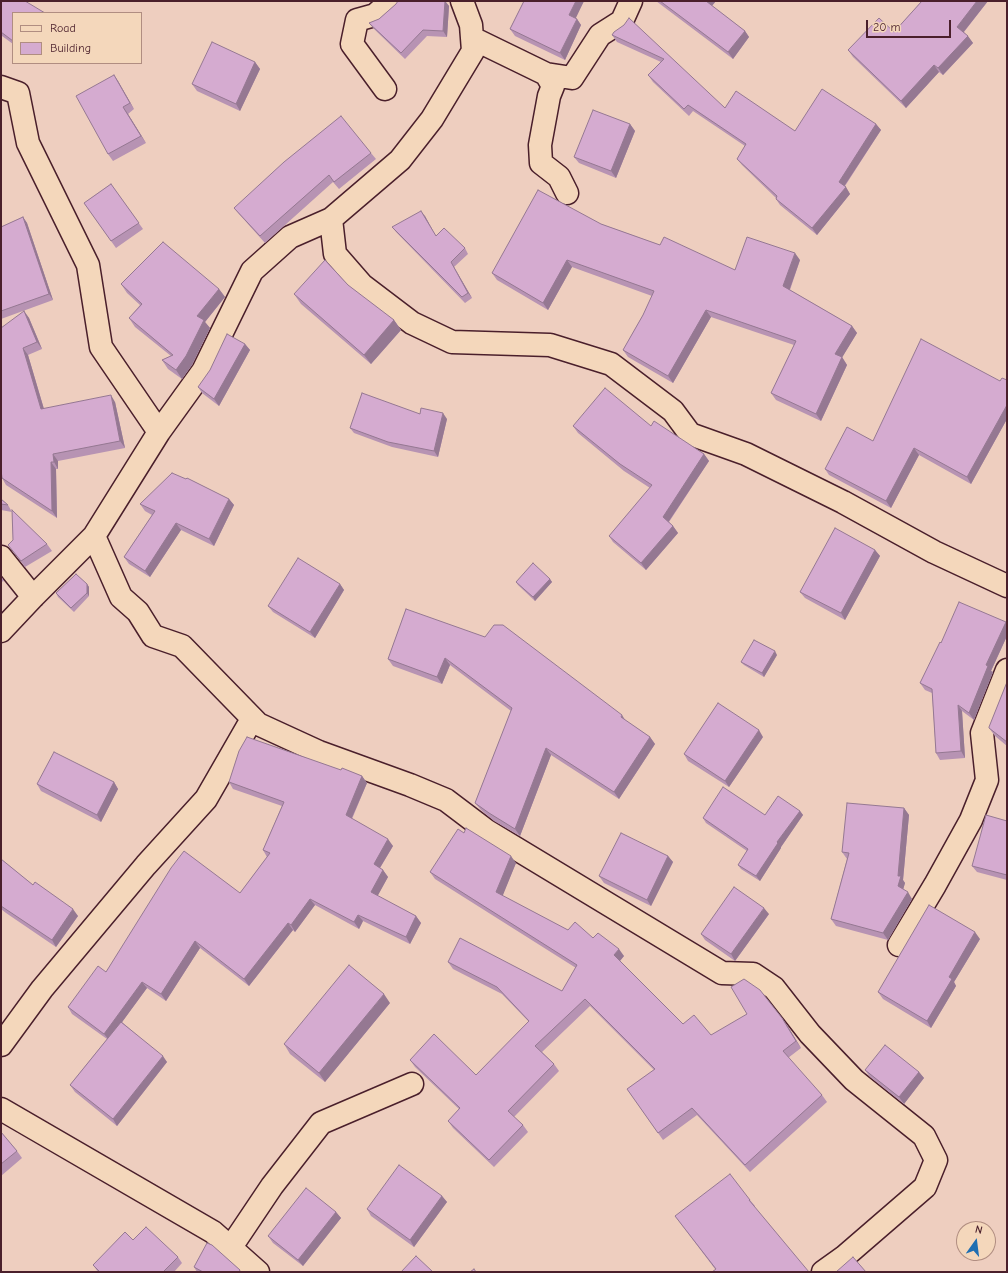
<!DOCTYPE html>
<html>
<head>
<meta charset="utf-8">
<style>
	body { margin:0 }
	#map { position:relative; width:1008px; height:1273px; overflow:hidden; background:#eecebf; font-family:"Comic Neue",sans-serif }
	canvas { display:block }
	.frame { position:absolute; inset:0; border:2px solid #4a1f2b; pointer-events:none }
	.legend { position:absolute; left:12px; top:12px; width:130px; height:52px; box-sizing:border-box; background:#f4d7bb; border:1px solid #b08d81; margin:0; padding:5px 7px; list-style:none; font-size:12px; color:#4a1f2b }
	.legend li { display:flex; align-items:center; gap:8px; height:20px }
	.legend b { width:20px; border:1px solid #b08d81 }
	.north { position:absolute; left:956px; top:1221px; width:40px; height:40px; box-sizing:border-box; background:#f4d7bb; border:1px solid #b08d81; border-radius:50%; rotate:14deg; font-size:11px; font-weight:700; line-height:16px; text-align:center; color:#4a1f2b }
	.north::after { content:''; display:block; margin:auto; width:14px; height:18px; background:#1f6fb2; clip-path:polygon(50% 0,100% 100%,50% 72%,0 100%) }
	.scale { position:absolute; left:866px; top:20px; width:85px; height:18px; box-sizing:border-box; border:2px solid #4a1f2b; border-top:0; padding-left:5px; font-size:12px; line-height:14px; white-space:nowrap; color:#4a1f2b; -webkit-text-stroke:3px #f4d7bb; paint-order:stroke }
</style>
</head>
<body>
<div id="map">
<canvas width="1008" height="1273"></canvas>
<div class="frame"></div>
<ul class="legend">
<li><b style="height:5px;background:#f4d7bb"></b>Road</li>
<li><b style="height:11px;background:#d5abd0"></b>Building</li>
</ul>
<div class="north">N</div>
<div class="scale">20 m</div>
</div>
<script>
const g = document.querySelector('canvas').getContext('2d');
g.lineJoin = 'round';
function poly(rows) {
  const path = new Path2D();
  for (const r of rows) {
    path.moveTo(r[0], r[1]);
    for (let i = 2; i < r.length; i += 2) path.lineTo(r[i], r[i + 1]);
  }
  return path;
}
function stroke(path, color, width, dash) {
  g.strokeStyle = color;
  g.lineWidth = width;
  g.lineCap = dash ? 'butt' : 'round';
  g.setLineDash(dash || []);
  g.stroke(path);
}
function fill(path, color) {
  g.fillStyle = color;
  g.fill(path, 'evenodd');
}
const street = poly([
	[462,1,471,25,473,51,432,119,400,160,331,219,290,237,252,271,203,371,159,432,94,536,121,597,138,612,153,636,182,646,258,724,319,752,410,785,446,800,487,831,722,973,753,974,774,988,810,1034,854,1080,924,1136,936,1160,925,1187,844,1257,823,1272],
	[472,38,546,74,572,78,600,35,622,21,631,1],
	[546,74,553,86,549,96,540,145,541,163,559,177,567,193],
	[1,87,18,93,28,143,88,265,101,347,159,432],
	[385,89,352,44,357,20,375,15,391,1],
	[331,219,335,254,362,285,412,323,452,342,550,345,611,364,673,411,690,434,746,454,843,502,934,552,1007,586],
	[1,557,33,597],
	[1,631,33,597,94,536],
	[899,945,935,885,971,820,987,780,982,733,1007,670],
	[1,1045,42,989,146,865,206,799,252,719],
	[1,1109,213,1232,258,1272],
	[231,1247,272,1186,321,1123,412,1084]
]);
stroke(street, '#4a1f2b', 25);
stroke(street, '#f4d7bb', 22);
fill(poly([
	[1,1,13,13,13,44,2,36,1,39],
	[445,1,449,6,447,37,427,36,405,59,373,28,369,23,379,19,396,4],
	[524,1,584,1,575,18,577,19,581,25,565,60,515,36,510,29],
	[656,1,716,1,712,6,745,31,749,37,733,59],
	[922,1,988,1,964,32,973,43,943,75,939,72,906,108,853,57,848,50,894,32],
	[624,25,725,108,795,131,876,124,881,130,845,186,850,194,817,235,780,205,776,199,776,198,742,165,737,159,745,146,693,111,689,116,653,82,648,75,661,62,617,42,612,35],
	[255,62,260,69,240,111,197,91,192,84],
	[114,75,118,81,134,109,128,114,146,143,113,161,108,154],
	[630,124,635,131,616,178,579,163,574,157],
	[371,153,376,159,339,189,333,182,265,243,239,214,234,208],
	[111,184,143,229,116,248,84,203],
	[425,216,436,236,465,248,468,254,454,267,472,298,465,303,396,232,392,227],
	[23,217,27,223,53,300,1,319,1,227],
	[601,224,660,245,735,270,800,260,790,290,852,326,857,333,842,357,847,365,821,421,776,400,771,393,794,345,711,317,673,383,628,357,623,350,643,315,652,296,572,267,548,310,497,280,492,273],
	[121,284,219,289,225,297,205,322,210,328,192,365,182,379,168,369,162,360,171,356,135,327,129,318,140,305,127,293],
	[294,294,394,320,401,330,371,364,301,304],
	[24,311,29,318,42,349,28,355,44,409,115,402,125,448,58,461,58,469,56,469,57,518,6,485,2,478],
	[245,344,250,350,219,406,202,393,198,387],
	[1007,380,1007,419,971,484,919,455,891,508,829,475,825,469,873,441,1000,381],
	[420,414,447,419,438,457,392,447,354,433,350,428],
	[573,426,651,426,704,454,709,461,669,522,673,526,678,533,646,570,613,542,609,536,650,488,624,471,578,433],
	[186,479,229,499,234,505,214,546,181,530,150,577,129,564,124,557,152,515,145,511,140,504],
	[1,499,8,505,12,512,47,544,52,551,25,567,8,545,13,540,12,512,1,510],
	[875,550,880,556,845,620,805,598,800,592],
	[1,576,4,581,1,582],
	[550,579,552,582,535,601,518,585,516,582],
	[87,584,89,587,89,596,74,612,58,597,56,593],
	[340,584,344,590,315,638,273,612,268,606],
	[406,609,626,721,650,737,655,744,619,799,551,755,520,836,494,821,481,810,475,803,511,711,450,665,442,684,393,666,388,659],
	[1006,622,1007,624,1007,636,991,671,993,672,974,720,962,711,965,758,940,760,936,753,932,693,925,690,920,683,941,643],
	[777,655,764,677,744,665,741,662],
	[1007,682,1007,746,995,736,989,728],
	[763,737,729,787,688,761,684,754],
	[341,770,362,776,367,783,352,819,393,846,380,868,383,870,388,877,377,896,416,916,421,923,410,944,363,921,359,929,315,905,295,932,293,930,249,986,200,948,166,1001,147,988,122,1022,167,1062,117,1126,75,1092,70,1085,107,1039,72,1014,68,1007,106,972,240,893,267,857,263,850,282,806,233,789,229,782],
	[114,782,118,789,101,822,41,791,37,784],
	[904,808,909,815,903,880,905,883,903,890,912,899,888,940,836,926,831,919,847,859,842,852],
	[800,811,803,815,781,847,781,848,760,881,741,869,738,865,747,851,706,823,703,818,765,815],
	[1007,821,1007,880,977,872,972,866],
	[464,833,516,863,502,896,568,930,593,938,624,956,620,961,683,1024,711,1035,787,1025,801,1048,788,1058,822,1095,827,1102,750,1172,697,1115,663,1140,627,1089,654,1070,590,1006,542,1052,554,1064,559,1071,514,1117,523,1125,528,1132,494,1167,453,1128,448,1121,459,1109,415,1067,410,1060,476,1075,529,1022,502,994,453,969,448,962,562,991,576,968,435,879,430,872],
	[668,856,673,862,651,906,604,883,599,876],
	[1,859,33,885,78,916,56,947,6,913,1,909],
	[769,914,735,961,705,940,701,934],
	[980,939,954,982,956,986,931,1028,883,999,878,992],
	[390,1003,325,1082,290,1054,284,1044],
	[865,1070,919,1072,924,1078,904,1104,870,1077],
	[1,1132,17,1151,22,1158,1,1176],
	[442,1196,447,1202,414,1247,371,1216,367,1209],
	[750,1200,755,1206,715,1269,675,1216],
	[336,1212,341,1218,303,1266,273,1243,268,1236],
	[133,1240,178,1257,182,1263,174,1272,98,1272,93,1265],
	[194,1267,241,1272,197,1272]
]), '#b793b3');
fill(poly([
	[445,1,449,6,447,37,443,31],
	[576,1,584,1,574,22,569,15],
	[706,1,716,1,710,8],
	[977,1,988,1,962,34,957,27],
	[577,19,581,25,565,60,560,53],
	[745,31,749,37,733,59,728,52],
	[968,36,973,43,943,75,938,68],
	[255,62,260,69,240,111,236,104],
	[934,65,939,72,906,108,901,101],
	[114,75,118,81,134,109,130,103],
	[123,107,128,114,146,143,141,136],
	[630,124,635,131,616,178,611,171],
	[876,124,881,130,843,188,839,182],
	[846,187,850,194,817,235,812,228],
	[421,211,425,216,439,242,436,236],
	[23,217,27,223,53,300,49,294],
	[795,253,800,260,788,294,783,286],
	[567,260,572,267,548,310,543,303],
	[451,262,454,267,472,298,468,293],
	[219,289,225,297,205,322,210,328,192,365,182,379,176,370,197,316],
	[706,310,711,317,673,383,668,376],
	[24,311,29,318,42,349,37,342],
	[394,320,401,330,371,364,364,355],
	[852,326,857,333,840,361,835,354],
	[245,344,250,350,219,406,214,399],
	[23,348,28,355,46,416,41,409],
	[842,357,847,365,821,421,816,414],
	[111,395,115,402,125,448,120,441],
	[1007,405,1007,419,971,484,967,477],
	[443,413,447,419,438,457,434,451],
	[914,448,919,455,891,508,886,501],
	[53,454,58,461,58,469,54,462],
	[704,454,709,461,667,524,663,517],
	[51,462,56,469,57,518,52,511],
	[229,499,234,505,214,546,209,539],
	[176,523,181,530,150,577,145,571],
	[673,526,678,533,646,570,641,563],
	[875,550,880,556,845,620,841,613],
	[550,579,552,582,535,601,533,597],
	[87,584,89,587,89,596,87,593],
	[340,584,344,590,315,638,310,632],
	[1006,622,1007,624,1007,636,991,671,993,672,974,720,969,713,986,665],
	[775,651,777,655,764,677,762,673],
	[445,658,450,665,442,684,437,677],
	[958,705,962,711,965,758,961,751],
	[622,715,627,723,621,717],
	[759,730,763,737,729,787,725,781],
	[650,737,655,744,619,799,614,792],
	[546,748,551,755,520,836,515,829],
	[362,776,367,783,350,822,346,815],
	[114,782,118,789,101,822,97,815],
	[904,808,909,815,903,880,905,883,902,893,898,886,898,876],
	[800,811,803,815,781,847,781,848,760,881,756,876,777,842],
	[388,839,393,846,378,871,374,864],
	[511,856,516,863,501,900,496,892],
	[668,856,673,862,651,906,647,900],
	[383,870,388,877,376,899,371,892],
	[908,892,912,899,888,940,883,933],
	[310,899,315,905,295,932,291,925],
	[764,908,769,914,735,961,731,954],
	[73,909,78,916,56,947,52,940],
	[358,915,363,921,359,929,354,922],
	[416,916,421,923,410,944,406,937],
	[288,923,293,930,249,986,244,979],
	[975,932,980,939,954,982,956,986,931,1028,927,1021,949,977],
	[195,941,200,948,166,1001,161,994],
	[619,949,624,956,619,962,614,955],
	[142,982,147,988,109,1040,104,1034],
	[384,994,390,1003,325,1082,319,1073],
	[782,1018,787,1025,801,1048,796,1041],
	[163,1056,167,1062,117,1126,113,1119],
	[919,1072,924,1078,904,1104,899,1097],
	[442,1196,447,1202,414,1247,410,1240],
	[336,1212,341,1218,303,1266,298,1260]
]), '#957892');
const building = poly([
	[1,1,25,1,45,13,13,13,13,41,1,32,1,1],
	[398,1,445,1,443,31,423,30,401,53,369,23,379,19,396,4,398,1],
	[524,1,576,1,569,15,577,19,560,53,510,29,524,1],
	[660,1,706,1,745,31,728,52,660,1],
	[922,1,977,1,957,27,968,36,938,68,934,65,901,101,848,50,879,18,894,32,922,1],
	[629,18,725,108,736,91,795,131,822,89,876,124,839,182,846,187,812,228,776,199,777,196,737,159,746,144,688,105,684,109,648,75,664,59,612,35,614,32,624,25,629,18],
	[212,42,255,62,236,104,192,84,212,42],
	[114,75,130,103,123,107,141,136,108,154,76,96,114,75],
	[593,110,630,124,611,171,574,157,593,110],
	[341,116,371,153,334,182,329,175,260,236,234,208,284,162,341,116],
	[111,184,139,223,111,241,84,203,111,184],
	[538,190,601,224,660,245,664,237,735,270,747,237,795,253,783,286,852,326,835,354,842,357,816,414,771,393,796,341,706,310,668,376,623,350,643,315,654,291,567,260,543,303,492,273,538,190],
	[421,211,436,236,444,228,465,248,451,262,468,293,462,297,392,227,421,211],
	[23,217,49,294,1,311,1,227,23,217],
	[163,242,219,289,197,316,204,320,186,356,176,370,162,360,173,355,129,318,142,304,121,284,163,242],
	[325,260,348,285,394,320,364,355,294,294,325,260],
	[24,311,37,342,23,348,41,409,111,395,120,441,53,454,54,462,51,462,52,511,2,478,1,470,1,328,24,311],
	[227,334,245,344,214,399,198,387,210,370,227,334],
	[921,339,1000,381,1002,378,1007,380,1007,405,967,477,914,448,886,501,825,469,847,427,873,441,921,339],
	[605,388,651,426,654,421,704,454,663,517,673,526,641,563,609,536,652,485,620,464,573,426,605,388],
	[362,393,420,414,421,408,443,413,434,451,388,442,350,428,362,393],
	[172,473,186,479,187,478,229,499,209,539,176,523,145,571,124,557,155,511,140,504,172,473],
	[1,499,8,505,1,504,1,499],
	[12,510,47,544,21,561,8,545,13,540,12,510],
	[835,528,875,550,841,613,800,592,835,528],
	[298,558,340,584,310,632,268,606,298,558],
	[533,563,550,579,533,597,516,582,533,563],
	[76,574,87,584,87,593,71,608,56,593,76,574],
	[959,602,1006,622,986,665,988,666,969,713,958,705,961,751,936,753,932,689,920,683,940,642,941,643,959,602],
	[406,609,485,637,494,625,503,625,622,715,621,717,650,737,614,792,546,748,515,829,489,813,475,803,512,708,445,658,437,677,388,659,406,609],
	[754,640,775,651,762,673,741,662,754,640],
	[1007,682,1007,742,989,728,989,727,1007,682],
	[718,703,759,730,725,781,684,754,718,703],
	[247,737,341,770,342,768,362,776,346,815,388,839,374,864,383,870,371,892,416,916,406,937,358,915,354,922,310,899,291,925,288,923,244,979,195,941,161,994,142,982,104,1034,68,1007,98,966,106,972,171,868,184,851,240,893,270,853,263,850,284,802,229,782,239,751,247,737],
	[54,752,114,782,97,815,37,784,54,752],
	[723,787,765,815,778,796,800,811,777,842,778,843,756,876,738,865,748,849,703,818,723,787],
	[847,803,904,808,898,876,901,876,898,886,908,892,883,933,831,919,849,853,842,852,847,803],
	[986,815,1007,821,1007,875,972,866,986,815],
	[466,828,511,856,496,892,568,930,575,922,593,938,598,933,619,949,614,955,683,1024,694,1015,711,1035,747,1014,731,987,744,979,760,990,782,1018,796,1041,783,1051,822,1095,745,1165,692,1108,658,1133,627,1089,655,1069,585,999,535,1046,554,1064,508,1111,523,1125,489,1160,448,1121,460,1108,410,1060,434,1034,476,1075,529,1021,497,987,448,962,460,938,562,991,577,965,430,872,458,829,464,833,466,828],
	[621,833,668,856,647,900,599,876,621,833],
	[1,859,33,885,35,882,73,909,52,940,1,906,1,859],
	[734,887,764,908,731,954,701,934,734,887],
	[929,905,975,932,949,977,952,979,927,1021,878,992,929,905],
	[349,965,384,994,319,1073,284,1044,349,965],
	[121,1022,163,1056,113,1119,70,1085,121,1022],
	[885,1045,919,1072,899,1097,865,1070,885,1045],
	[1,1132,17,1151,1,1164,1,1132],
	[399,1165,442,1196,410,1240,367,1209,399,1165],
	[730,1174,750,1200,749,1200,809,1272,712,1272,716,1269,675,1216,730,1174],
	[306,1188,336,1212,298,1260,268,1236,306,1188],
	[146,1227,178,1257,163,1272,100,1272,93,1265,125,1232,133,1240,146,1227],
	[207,1243,212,1245,240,1270,239,1272,203,1272,194,1267,207,1243],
	[416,1256,433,1272,401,1272,416,1256],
	[853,1257,866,1272,836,1272,853,1257],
	[474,1269,476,1272,470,1272,474,1269]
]);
fill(building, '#d5abd0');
stroke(building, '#957892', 1);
</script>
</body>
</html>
